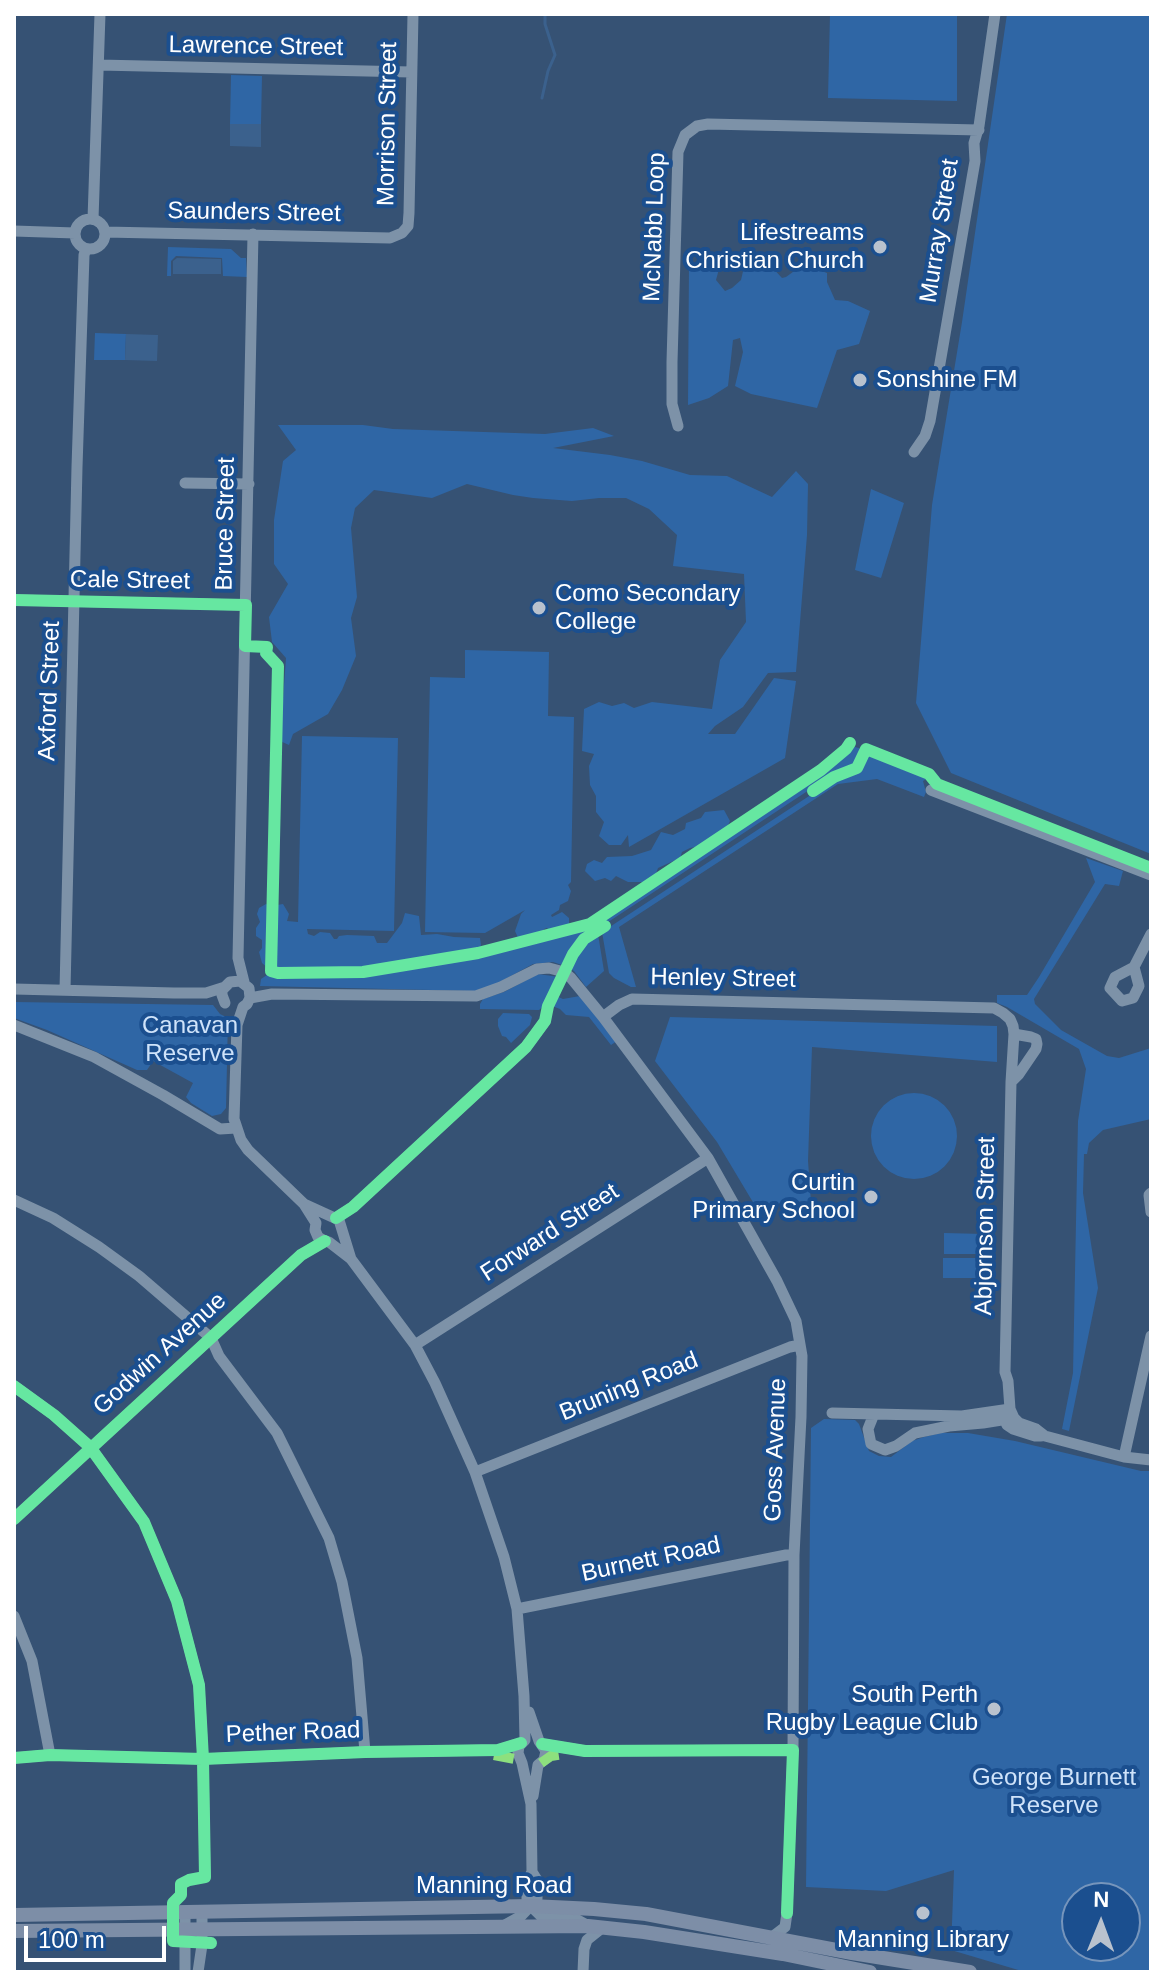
<!DOCTYPE html>
<html>
<head>
<meta charset="utf-8">
<style>
	body { margin:0 }
	#map { position:relative; width:1165px; height:1986px; overflow:hidden; background:#365274; font-family:Helvetica,sans-serif }
	canvas { display:block }
	.frame { position:absolute; inset:0; border:16px solid #fff; pointer-events:none }
	.north { position:absolute; left:1061px; top:1882px; width:80px; height:80px; box-sizing:border-box; background:#1b4f8f; border:2px solid #7695bc; border-radius:50%; rotate:1deg; font-size:22px; font-weight:700; line-height:32px; text-align:center; color:#fff }
	.north::after { content:''; display:block; margin:auto; width:28px; height:36px; background:#b9c2ce; clip-path:polygon(50% 0,100% 100%,50% 72%,0 100%) }
	.scale { position:absolute; left:24px; top:1926px; width:142px; height:36px; box-sizing:border-box; border:4px solid #fff; border-top:0; padding-left:10px; font-size:24px; line-height:28px; white-space:nowrap; color:#fff; -webkit-text-stroke:6px #1b4f8f; paint-order:stroke }
</style>
</head>
<body>
<div id="map">
<canvas width="1165" height="1986"></canvas>
<div class="frame"></div>
<div class="north">N</div>
<div class="scale">100 m</div>
</div>
<script>
const g = document.querySelector('canvas').getContext('2d');
g.lineJoin = 'round';
function fill(path, color) {
  g.fillStyle = color;
  g.fill(path, 'evenodd');
}
function poly(rows) {
  const path = new Path2D();
  for (const r of rows) {
    if (r.length === 3) {
      path.moveTo(r[0] + r[2], r[1]);
      path.arc(r[0], r[1], r[2], 0, 2 * Math.PI);
      continue;
    }
    path.moveTo(r[0], r[1]);
    for (let i = 2; i < r.length; i += 2) path.lineTo(r[i], r[i + 1]);
  }
  return path;
}
function stroke(path, color, width, dash) {
  g.strokeStyle = color;
  g.lineWidth = width;
  g.lineCap = dash ? 'butt' : 'round';
  g.setLineDash(dash || []);
  g.stroke(path);
}
function label(font, color, halo, rows, align = 'center') {
  g.font = font + ' Helvetica,sans-serif';
  g.lineWidth = 8;
  g.setLineDash([]);
  g.textBaseline = 'middle';
  g.strokeStyle = halo;
  g.fillStyle = color;
  for (const [text, x, y, turn = 0] of rows) {
    g.save();
    g.translate(x, y);
    g.rotate((+turn || 0) * Math.PI / 180);
    g.textAlign = isNaN(turn) ? turn : align;
    if (halo) g.strokeText(text, 0, 0);
    g.fillText(text, 0, 0);
    g.restore();
  }
}
fill(poly([
	[830,14,957,14,957,101,828,98],
	[1007,14,1151,14,1151,854,951,773,916,703,932,505,962,322],
	[231,75,262,76,261,124,230,124],
	[168,247,231,249,241,258,246,258,247,277,223,276,222,258,176,256,171,261,171,276,167,276],
	[689,262,719,269,716,280,725,291,732,288,741,280,744,267,751,263,769,264,782,278,786,277,797,269,811,267,827,273,827,282,835,300,848,301,870,311,859,344,837,350,817,408,751,394,735,386,743,352,740,338,733,340,728,386,709,398,688,405],
	[95,333,126,334,125,360,94,360],
	[278,425,363,425,393,429,545,434,593,428,614,436,553,448,610,455,642,461,690,475,727,476,772,497,796,471,808,484,807,535,796,672,768,673,743,707,715,726,708,734,735,734,774,678,796,681,785,758,629,847,628,835,621,845,609,845,599,836,604,822,596,812,596,796,590,785,589,766,594,754,582,751,584,709,599,702,612,706,624,703,634,708,652,702,712,709,720,660,746,622,744,574,673,566,677,535,649,509,626,498,599,498,572,501,533,498,513,495,467,484,432,498,374,490,355,508,351,528,357,597,351,618,356,656,342,690,328,714,293,734,289,745,280,741,286,658,272,642,269,617,288,584,274,564,274,520,283,461,296,450],
	[871,489,904,503,881,578,855,570],
	[465,650,549,652,548,716,574,717,571,882,568,885,571,891,568,901,560,905,559,910,551,915,552,917,562,912,569,918,569,924,566,927,550,931,547,928,544,929,543,933,519,940,515,931,521,914,525,910,485,933,425,932,430,677,465,678],
	[302,736,398,738,394,931,307,929,308,934,314,936,320,932,330,933,334,939,337,939,339,936,347,935,374,936,377,943,387,943,402,923,405,913,419,916,421,935,437,934,454,937,480,938,481,945,478,951,362,969,269,969,262,963,259,952,262,948,262,940,256,936,256,928,260,922,257,914,259,908,266,904,271,906,283,904,289,914,287,921,298,922],
	[855,747,859,748,861,752,855,767,835,773,599,928,596,928,593,924,821,771,850,748],
	[871,753,926,774,928,778,923,781,926,792,924,797,877,779,838,784,619,927,636,987,631,987,614,978,609,973,602,932,835,779,857,772,866,754],
	[724,810,730,821,725,831,703,842,700,846,690,848,682,852,680,858,658,868,655,876,646,882,628,882,616,876,611,881,605,878,595,881,585,871,587,864,594,860,602,863,607,857,632,856,651,850,661,832,673,835,685,829,686,823,701,818,705,812],
	[1086,858,1123,871,1119,886,1105,884,1034,999,1035,1004,1061,1030,1107,1056,1119,1058,1151,1048,1151,1119,1103,1130,1089,1143,1087,1154,1084,1154,1083,1193,1098,1288,1069,1431,1062,1429,1073,1373,1078,1121,1086,1069,1079,1049,1007,1007,997,1003,997,995,1027,995,1039,977,1095,882],
	[593,927,595,929,582,938,571,953,565,966,553,962,533,964,496,984,475,991,260,986,261,979,270,973,278,975,363,974,478,955,577,928],
	[598,934,604,971,586,987,574,971,569,968,574,955,586,940],
	[538,974,559,977,546,1004,539,1010,480,1009,480,1004,483,999,504,992],
	[556,996,563,999,580,996,617,1041,611,1045,589,1017,566,1015,560,1009,552,1006],
	[14,1002,213,1005,220,1014,228,1018,226,1108,221,1114,212,1116,191,1103,186,1097,193,1083,153,1061,147,1070,137,1070,47,1030,14,1018],
	[503,1013,529,1014,532,1017,530,1025,511,1043,506,1037,502,1036,498,1026,498,1019],
	[670,1017,997,1026,997,1062,812,1047,808,1161,811,1202,784,1201,760,1214,717,1142,655,1061],
	[914,1136,43],
	[944,1233,984,1234,984,1254,944,1254],
	[943,1258,983,1258,983,1278,943,1278],
	[824,1419,855,1420,859,1424,869,1451,879,1456,891,1457,912,1441,924,1437,941,1433,968,1433,1015,1441,1141,1471,1151,1471,1151,1972,1025,1972,951,1950,954,1870,886,1891,806,1887,811,1428],
	[1077,1898,1125,1898,1125,1946,1077,1946]
]), '#2f66a5');
fill(poly([
	[230,124,261,124,261,147,230,146],
	[177,258,221,259,221,274,173,274,173,261],
	[126,334,158,335,157,361,125,360]
]), '#3b618d');
stroke(poly([
	[542,98,548,71,555,55,545,24,545,14]
]), '#3b618d', 3);
stroke(poly([
	[99,65,411,72],
	[90,234,15],
	[93,219,100,14],
	[14,231,75,233],
	[105,232,390,238,402,233,408,226,409,213,413,14],
	[678,426,672,404,672,362,678,152,685,135,697,126,708,124,979,130],
	[914,452,925,436,930,421,975,161,974,143,979,126,995,14],
	[185,483,249,484],
	[14,600,246,605],
	[931,790,1151,875],
	[1134,967,1139,986,1133,998,1122,1001,1110,988,1115,977,1134,967,1151,934],
	[244,982,238,958,253,234],
	[14,989,174,993,206,993,225,987],
	[65,990,77,467,84,255,86,249],
	[250,998,272,994,476,996,501,987,537,969,549,968,564,972,571,978,603,1017,708,1158,777,1281,796,1321,802,1356,801,1417,794,1555,793,1750,787,1913,785,1927,772,1937],
	[225,1003,222,995,222,990,230,982,240,981,249,988,250,998,247,1004,243,1007,237,1025,234,1119,241,1140,248,1150,304,1204,339,1220,351,1259],
	[603,1017,619,1005,632,999,994,1008,1003,1013,1010,1019,1013,1026,1014,1034,1011,1082,1005,1372,1008,1381,1010,1409,1014,1418,1019,1423,1036,1429,1045,1436,1124,1457,1151,1460],
	[14,1025,94,1057,163,1095,220,1129,236,1128],
	[1011,1082,1019,1074,1036,1049,1037,1044,1036,1039,1031,1037,1014,1034],
	[1151,1193,1149,1195,1151,1212],
	[14,1200,53,1218,99,1247,139,1276,211,1338,219,1356,277,1433,329,1538,342,1582,357,1658,365,1752],
	[304,1204,316,1223,315,1230,318,1237,325,1241,329,1242,351,1259,415,1345,435,1383,475,1472,504,1557,517,1609,524,1696,525,1740,519,1746,518,1753,522,1763,531,1804,532,1872,537,1880,537,1899,521,1916,503,1926],
	[336,1218,353,1207,526,1047,545,1021],
	[415,1345,708,1158],
	[14,1386,54,1415,90,1447,144,1522,177,1601,199,1685,203,1759,205,1877],
	[832,1413,962,1416,1010,1409],
	[874,1414,868,1429,871,1444,885,1450,896,1446,915,1433,949,1426,983,1423,1014,1418],
	[1003,1416,1007,1425,1013,1429,1035,1436,1041,1436],
	[1124,1457,1151,1336],
	[475,1472,790,1347,800,1345],
	[14,1519,301,1255,325,1241],
	[517,1609,786,1555,794,1555],
	[14,1616,32,1661,50,1755],
	[529,1712,539,1741,546,1751,544,1760,538,1765,533,1796],
	[542,1744,585,1751,793,1750],
	[14,1758,50,1755,203,1759,365,1752,498,1750,521,1743],
	[532,1872,527,1881,527,1899,531,1906,541,1916,576,1919,585,1924],
	[185,1972,185,1912],
	[198,1972,202,1945,202,1912],
	[583,1972,584,1949,587,1940,602,1928]
]), '#7d92a8', 11);
stroke(poly([
	[14,1915,531,1906,594,1909,646,1914,852,1953,970,1972],
	[14,1931,588,1926,644,1932,783,1954,870,1972]
]), '#7d8ea7', 14);
stroke(poly([
	[494,1755,520,1760],
	[541,1763,551,1756,565,1754]
]), '#8de07e', 10, [20, 10]);
stroke(poly([
	[14,600,246,605,245,646,267,647,266,653,278,666,271,971,278,973,363,972,478,953,590,924,821,770,846,749,850,743],
	[813,791,834,777,857,768,866,749,929,774,937,784,1151,868],
	[336,1218,353,1207,526,1047,545,1021,548,1006,573,954,584,939,605,926],
	[14,1386,54,1415,90,1447,144,1522,177,1601,199,1685,203,1759,205,1877,189,1880,181,1884,181,1895,173,1903,173,1941,211,1943],
	[14,1519,301,1255,325,1241],
	[542,1744,585,1751,793,1750,787,1913],
	[14,1758,50,1755,203,1759,365,1752,498,1750,521,1743]
]), '#66e7a1', 12);
for (const [x, y, r, color] of [
	[880,247,8,"#b9c2ce"],
	[860,380,8,"#b9c2ce"],
	[539,608,8,"#b9c2ce"],
	[871,1197,8,"#b9c2ce"],
	[994,1709,8,"#b9c2ce"],
	[923,1913,8,"#b9c2ce"]
]) {
  const dot = new Path2D();
  dot.arc(x, y, r, 0, 2 * Math.PI);
  g.fillStyle = color;
  g.fill(dot);
  stroke(dot, '#1b4f8f', 3);
}
label('24px', '#fff', '#1b4f8f', [
	["Lawrence Street",256,47,1],
	["Morrison Street",388,124,-89],
	["Saunders Street",254,213,1],
	["McNabb Loop",655,227,-88],
	["Murray Street",940,231,-81],
	["Bruce Street",226,524,-89],
	["Cale Street",130,581,1],
	["Axford Street",50,691,-88],
	["Henley Street",723,979,1],
	["Abjornson Street",986,1226,-89],
	["Forward Street",550,1233,-33],
	["Godwin Avenue",160,1354,-42],
	["Bruning Road",629,1387,-22],
	["Goss Avenue",776,1450,-88],
	["Burnett Road",651,1560,-12],
	["Pether Road",293,1733,-2],
	["Manning Road",494,1886]
]);
label('24px', '#fff', '#1b4f8f', [
	["Lifestreams",864,233],
	["Christian Church",864,261],
	["Sonshine FM",876,380,"left"],
	["Como Secondary",555,594,"left"],
	["College",555,622,"left"],
	["Curtin",855,1183],
	["Primary School",855,1211],
	["South Perth",978,1695],
	["Rugby League Club",978,1723],
	["Manning Library",923,1940,"center"]
], 'right');
label('24px', '#cfe3fa', '#1b4f8f', [
	["Canavan",190,1026],
	["Reserve",190,1054],
	["George Burnett",1054,1778],
	["Reserve",1054,1806]
]);
</script>
</body>
</html>
